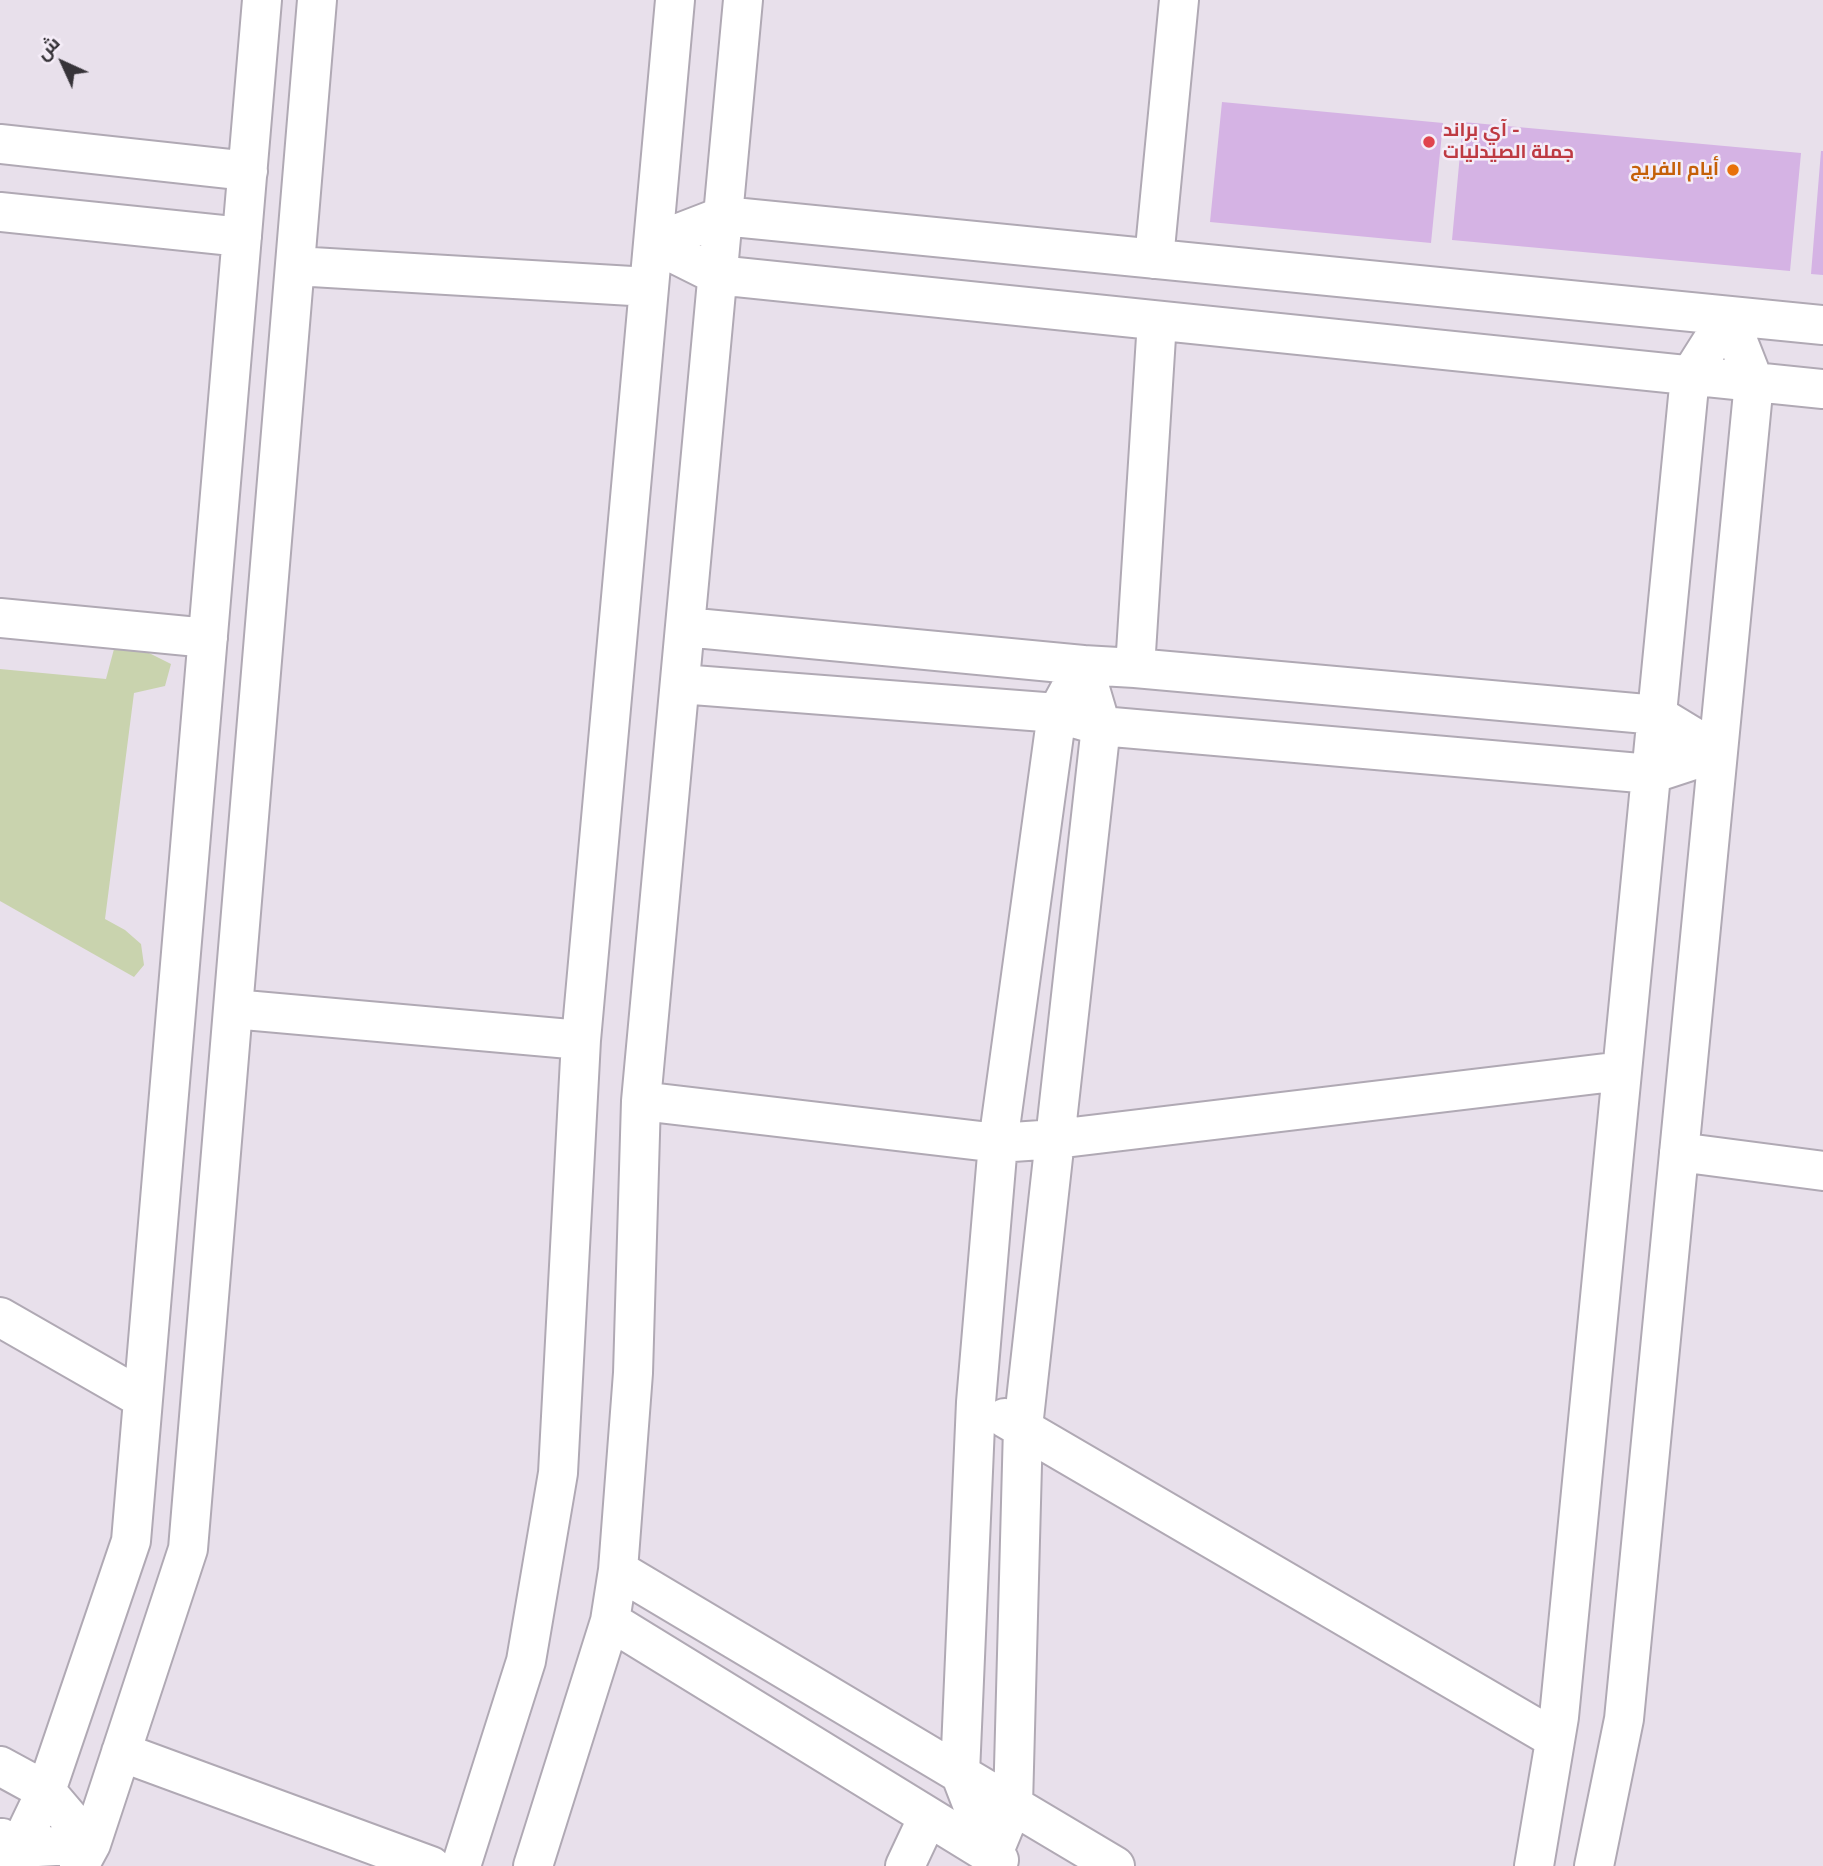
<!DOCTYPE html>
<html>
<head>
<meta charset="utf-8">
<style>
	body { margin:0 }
	#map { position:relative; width:1823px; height:1866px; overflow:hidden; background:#e8e0eb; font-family:"Space Grotesk",Cairo,sans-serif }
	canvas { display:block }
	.north { position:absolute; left:28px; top:28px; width:70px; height:70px; -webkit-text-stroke:5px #f5edf8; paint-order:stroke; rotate:315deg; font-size:19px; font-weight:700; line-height:28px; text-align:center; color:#373439 }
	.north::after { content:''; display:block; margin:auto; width:24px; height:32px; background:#373439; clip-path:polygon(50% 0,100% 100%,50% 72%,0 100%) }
</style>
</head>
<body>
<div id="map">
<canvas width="1823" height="1866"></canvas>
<div class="north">ش</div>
</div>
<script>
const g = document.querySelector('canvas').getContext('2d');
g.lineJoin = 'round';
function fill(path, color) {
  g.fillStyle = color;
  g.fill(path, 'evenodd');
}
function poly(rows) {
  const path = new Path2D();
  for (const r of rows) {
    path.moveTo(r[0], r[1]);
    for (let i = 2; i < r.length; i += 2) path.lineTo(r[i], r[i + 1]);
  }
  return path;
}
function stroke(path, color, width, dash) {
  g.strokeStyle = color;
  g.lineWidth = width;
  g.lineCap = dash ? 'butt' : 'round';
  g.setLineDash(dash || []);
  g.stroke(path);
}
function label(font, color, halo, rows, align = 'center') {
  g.font = font + ' "Space Grotesk",Cairo,sans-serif';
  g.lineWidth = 5;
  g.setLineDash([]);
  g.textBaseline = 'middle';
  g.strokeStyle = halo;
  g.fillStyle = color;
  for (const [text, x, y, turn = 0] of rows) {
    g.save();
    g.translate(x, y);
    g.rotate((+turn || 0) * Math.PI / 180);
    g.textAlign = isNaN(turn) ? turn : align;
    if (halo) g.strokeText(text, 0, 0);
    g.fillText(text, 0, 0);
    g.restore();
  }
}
fill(poly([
	[114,649,149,653,171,664,165,686,134,693,105,919,125,930,141,944,144,965,134,977,0,901,0,669,106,679]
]), '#c9d3ae');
fill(poly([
	[1222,102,1443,123,1431,243,1210,222],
	[1463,122,1801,153,1790,271,1452,240],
	[1821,151,1823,151,1823,275,1811,274]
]), '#d5b3e4');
const minor = poly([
	[0,144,248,171],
	[0,212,242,237],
	[1154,259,1179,0],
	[295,266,649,287],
	[1823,325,723,216,653,243,717,275,1823,389],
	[0,618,208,638],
	[685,627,1083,665,1135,668,1657,715,1718,752],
	[1135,668,1157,321],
	[680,684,1057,713,1101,726,1651,774,1718,752],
	[233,1009,581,1040],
	[641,1101,998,1143,1056,1139,1622,1071],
	[1679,1152,1823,1171],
	[0,1317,143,1399],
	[1005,1418,1555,1739],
	[618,1570,1115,1866],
	[610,1621,999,1860],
	[121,1752,431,1866],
	[0,1766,46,1791,91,1844,20,1848,2,1838],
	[992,1856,960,1773,976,1402,998,1143,1057,713,1083,665],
	[992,1856,1013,1805,1023,1427,1101,726,1083,665],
	[10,1866,46,1791,131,1541,262,0],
	[79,1866,91,1844,188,1549,317,0],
	[461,1866,526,1661,558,1473,581,1040,675,0],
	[533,1866,610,1621,618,1570,633,1373,641,1101,743,0],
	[905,1866,928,1817],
	[1534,1866,1559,1717,1690,376,1728,316],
	[1594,1866,1624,1719,1754,382,1728,316]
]);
stroke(minor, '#b0a9b4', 42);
stroke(minor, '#fff', 38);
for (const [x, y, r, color] of [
	[1429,142,7,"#e0444e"],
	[1733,170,7,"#e8710a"]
]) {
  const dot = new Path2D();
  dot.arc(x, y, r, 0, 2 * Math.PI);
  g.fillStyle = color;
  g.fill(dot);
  stroke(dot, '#f5edf8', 2.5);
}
label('bold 19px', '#be3a42', '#f5edf8', [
	["آي براند -",1443,131],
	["جملة الصيدليات",1443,153]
], 'left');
label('bold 19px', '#c56008', '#f5edf8', [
	["أيام الفريج",1719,170]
], 'right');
</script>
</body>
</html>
